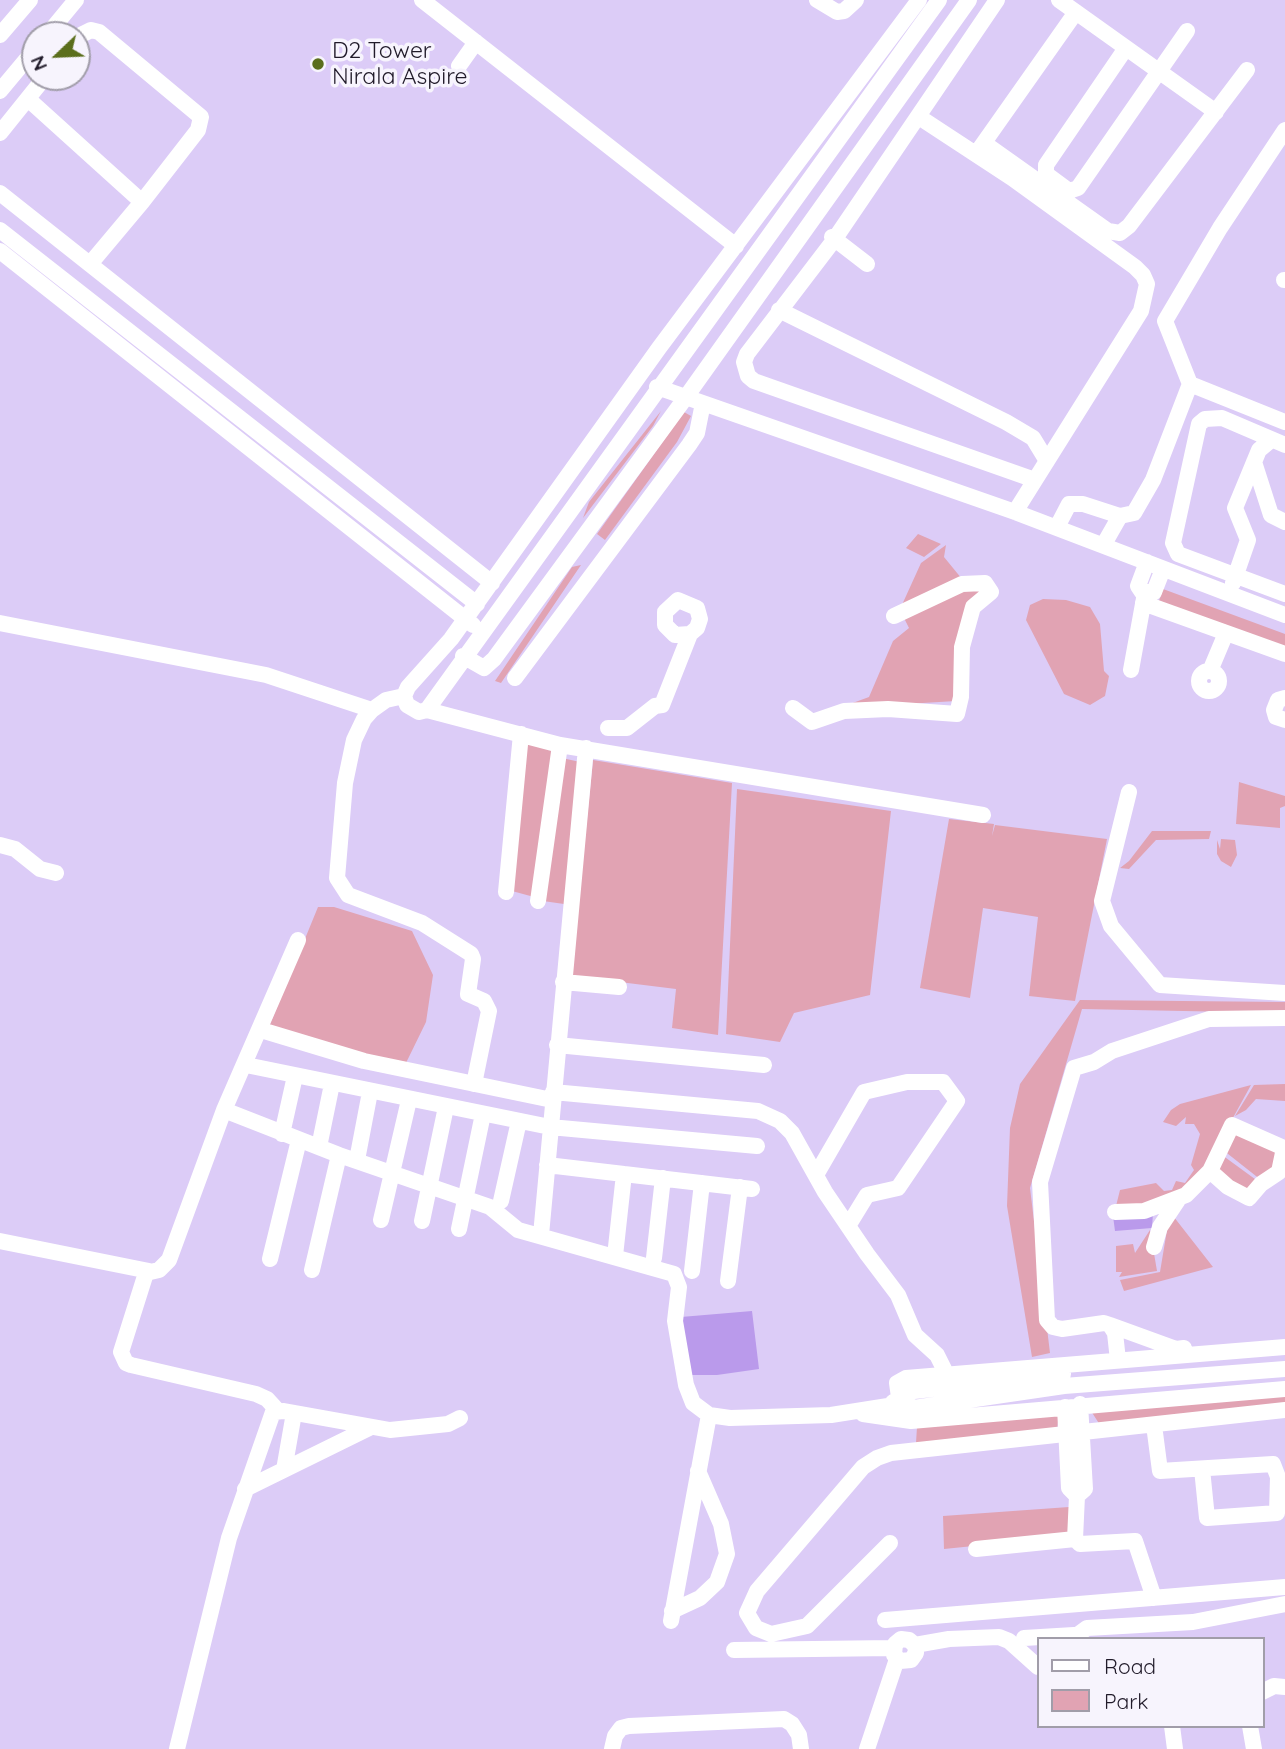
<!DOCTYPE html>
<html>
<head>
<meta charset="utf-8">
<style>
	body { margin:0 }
	#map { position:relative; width:1285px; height:1749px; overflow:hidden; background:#dcccf7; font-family:Quicksand,sans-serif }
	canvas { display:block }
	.legend { position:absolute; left:1037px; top:1637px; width:228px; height:91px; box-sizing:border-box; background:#f7f4fd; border:2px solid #a19da9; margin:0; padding:9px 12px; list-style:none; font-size:21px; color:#211b2a }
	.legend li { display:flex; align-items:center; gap:14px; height:35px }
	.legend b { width:35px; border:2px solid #a19da9 }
	.north { position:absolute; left:21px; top:21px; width:70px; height:70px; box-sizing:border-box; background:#f7f4fd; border:2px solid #a19da9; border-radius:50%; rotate:247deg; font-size:19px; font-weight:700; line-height:28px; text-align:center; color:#211b2a }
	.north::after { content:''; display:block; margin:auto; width:24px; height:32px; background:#5b6e1c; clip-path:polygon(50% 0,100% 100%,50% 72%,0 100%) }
</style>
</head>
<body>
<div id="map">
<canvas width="1285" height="1749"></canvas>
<ul class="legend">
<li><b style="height:9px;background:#fff"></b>Road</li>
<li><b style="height:19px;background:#e1a3b3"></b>Park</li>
</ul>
<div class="north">N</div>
</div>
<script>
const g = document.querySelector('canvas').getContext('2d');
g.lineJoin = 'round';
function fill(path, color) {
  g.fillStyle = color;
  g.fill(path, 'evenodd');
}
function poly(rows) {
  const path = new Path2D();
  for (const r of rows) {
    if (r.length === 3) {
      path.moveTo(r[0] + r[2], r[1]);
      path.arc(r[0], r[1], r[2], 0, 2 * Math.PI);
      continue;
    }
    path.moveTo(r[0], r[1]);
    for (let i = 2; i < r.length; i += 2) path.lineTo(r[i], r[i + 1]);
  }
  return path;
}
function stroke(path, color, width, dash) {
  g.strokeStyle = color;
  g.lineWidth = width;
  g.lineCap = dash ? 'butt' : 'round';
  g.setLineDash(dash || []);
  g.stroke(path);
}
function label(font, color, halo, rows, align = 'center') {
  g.font = font + ' Quicksand,sans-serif';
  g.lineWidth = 7;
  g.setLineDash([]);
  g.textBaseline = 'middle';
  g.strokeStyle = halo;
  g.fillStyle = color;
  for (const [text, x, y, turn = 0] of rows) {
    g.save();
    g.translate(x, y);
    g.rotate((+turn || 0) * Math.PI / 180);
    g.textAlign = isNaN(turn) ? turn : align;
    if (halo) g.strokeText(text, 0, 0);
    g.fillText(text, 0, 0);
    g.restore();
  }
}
fill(poly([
	[661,411,653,426,583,518,589,502],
	[684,412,691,416,677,442,605,540,597,534],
	[918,534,941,544,924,557,906,548],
	[946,545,944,557,962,579,901,607,921,563],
	[581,565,501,683,495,681,572,567],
	[1163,589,1285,634,1285,648,1159,601],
	[981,590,956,701,839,708,869,697,893,641,909,628,903,616,956,592],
	[1043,599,1066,600,1090,607,1100,624,1104,671,1109,676,1105,696,1090,705,1064,694,1026,620,1030,605],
	[526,742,555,747,534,897,512,891],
	[562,758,580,762,564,904,543,901],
	[593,760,732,783,718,1035,672,1028,676,989,571,976],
	[1239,782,1285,796,1285,806,1280,808,1280,828,1236,824],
	[737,789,891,811,870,995,794,1013,780,1042,726,1034],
	[949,819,994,824,992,836,995,825,1107,839,1075,1001,1029,996,1038,917,983,908,970,998,920,988],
	[1152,831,1211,831,1209,839,1156,840,1129,869,1120,868,1129,861],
	[1221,839,1235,840,1237,855,1231,867,1221,861,1217,854,1217,840,1220,849],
	[318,907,334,907,412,931,433,975,426,1022,405,1065,268,1029],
	[1080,1000,1285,1002,1285,1013,1082,1009,1030,1188,1050,1353,1032,1357,1007,1206,1010,1128,1020,1084],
	[1285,1084,1285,1101,1256,1099,1246,1110,1235,1116,1254,1085],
	[1251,1085,1196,1185,1180,1196,1115,1210,1120,1190,1156,1183,1164,1191,1172,1190,1176,1181,1185,1183,1194,1170,1191,1165,1200,1134,1194,1124,1185,1124,1186,1117,1176,1126,1163,1122,1171,1110,1180,1104],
	[1232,1127,1283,1150,1276,1172,1261,1180,1223,1150],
	[1222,1155,1259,1182,1249,1196,1214,1168],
	[1170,1212,1213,1267,1124,1291,1120,1280,1160,1272],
	[1150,1230,1157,1271,1119,1277,1122,1272,1116,1272,1116,1246,1133,1244,1135,1253],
	[1285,1395,1285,1407,1100,1425,1091,1411],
	[1059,1414,1057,1430,916,1443,917,1427],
	[1069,1507,1072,1536,944,1549,943,1516]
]), '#e1a3b3');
fill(poly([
	[1153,1213,1152,1228,1115,1231,1113,1216],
	[752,1311,759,1369,717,1375,689,1375,681,1317]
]), '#ba9aeb');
stroke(poly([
	[422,0,736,246],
	[817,0,837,12,844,11,856,0],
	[919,0,659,348,451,639,408,687,404,696,407,705,419,712,427,710,939,0],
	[997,0,834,240,747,354,744,362,748,376,754,381,1035,480],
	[1059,0,1216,112],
	[0,35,30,0],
	[47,35,76,0],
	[1126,48,1046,165,1046,174,1069,191,1078,188,1187,31],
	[459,66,476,42],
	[0,91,35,49],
	[28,99,142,202,198,130,201,117,99,32,91,30,77,37],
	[919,117,1012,178,1135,267,1143,275,1147,284,1141,311,1015,512],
	[1285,130,1220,228,1165,321,1190,384,1285,422],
	[0,133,45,77],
	[984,143,1108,231,1120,233,1129,226,1247,70],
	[978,151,1076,12],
	[0,193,492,583],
	[0,230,477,604],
	[832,237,867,264],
	[0,251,473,625],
	[90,264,142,202],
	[1284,280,1285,280],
	[779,310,1006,422,1033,438,1047,461],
	[657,387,1015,512,1285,615],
	[1285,445,1222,418,1205,419,1199,424,1173,543,1178,554,1285,594],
	[1254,462,1271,515,1285,522],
	[1057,527,1069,504,1083,504,1120,516,1134,513,1153,480,1190,384],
	[1104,544,1120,516],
	[1147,562,1138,586,1142,592,1154,592,1163,569],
	[1233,583,1248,540,1235,508,1259,450,1271,440],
	[1143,603,1285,654],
	[0,623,266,675,372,710],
	[463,656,484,668,494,659,686,397,969,0],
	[1131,670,1145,593],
	[1210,671,1226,633],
	[1209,681,10],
	[515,678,689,445,697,433,703,403],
	[404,696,386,700,372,710,364,719,354,740,345,783,337,878,348,895,422,923,471,954,473,959,468,994,484,1001,489,1011,474,1084],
	[1285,698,1278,700,1274,710,1276,717,1285,720],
	[793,708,812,722,844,711,888,709,957,714,961,697,962,647,973,607,991,592,985,583,962,584,894,616],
	[427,710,560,745,983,815],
	[608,728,627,728,655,706,662,705,690,634,697,628,700,619,697,608,678,600,665,612,665,625,675,635,690,634],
	[1129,792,1102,901,1111,926,1160,985,1285,993],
	[0,845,15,849,40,869,56,873],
	[506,892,521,734],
	[538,901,560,745],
	[563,982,619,987],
	[261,1030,364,1061,552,1100],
	[557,1045,764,1065],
	[246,1065,550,1127,757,1146],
	[553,1092,758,1111,780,1121,792,1133,825,1192,867,1254,898,1295,915,1335,937,1355,946,1373],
	[224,1110,339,1155,490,1207,518,1230,674,1274,679,1287,675,1321,686,1385,693,1403,709,1415,730,1418,831,1415,888,1406,907,1409,1064,1386,1285,1369],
	[282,1134,295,1076],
	[319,1147,332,1084],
	[357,1160,370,1092],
	[547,1165,752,1189],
	[816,1175,864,1092,907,1082,943,1082,957,1101,898,1188,867,1195,848,1226],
	[501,1201,519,1121],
	[1115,1212,1144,1211,1186,1195,1210,1171,1232,1125,1284,1148,1279,1172,1261,1184,1249,1198,1228,1187,1210,1171],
	[381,1220,409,1100],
	[422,1221,446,1107],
	[459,1229,483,1114],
	[541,1235,586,748],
	[0,1241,149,1271],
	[1154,1247,1160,1227,1178,1200],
	[615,1256,624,1174],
	[654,1258,663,1178],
	[270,1259,299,1140],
	[312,1270,339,1155],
	[692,1271,702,1183],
	[728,1281,740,1187],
	[1110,1325,1176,1349,1184,1348],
	[1118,1360,1115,1333,1110,1325,1104,1323,1062,1329,1053,1327,1047,1320,1040,1182,1074,1068,1094,1062,1112,1051,1209,1019,1285,1018],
	[899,1397,897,1383,906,1378,1285,1347],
	[893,1402,914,1391,1063,1374],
	[1065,1407,1069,1488,1077,1496,1075,1539,1080,1544,1135,1541,1154,1598],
	[277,1410,267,1399,256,1394,131,1365,126,1363,121,1352,146,1273,159,1270,169,1260,224,1110,298,940],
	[863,1414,911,1421,1285,1389],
	[1154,1425,1160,1471,1273,1464,1278,1477,1277,1513,1207,1518,1202,1469],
	[284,1470,294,1413],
	[245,1489,369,1428],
	[1077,1496,1085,1489,1080,1404],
	[890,1543,807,1626,771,1634,756,1628,747,1613,757,1591,863,1467,877,1458,891,1453,1285,1410],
	[976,1549,1075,1539],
	[672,1611,700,1598,717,1582,727,1554,721,1524,698,1471],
	[885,1620,1285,1587],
	[671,1621,709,1415],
	[1024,1638,1074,1635],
	[1072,1639,1087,1628,1193,1622,1285,1604],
	[915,1645,916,1653,911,1660,900,1661,894,1655,895,1644,901,1639,909,1640,915,1645,949,1639,999,1637,1009,1641,1038,1667],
	[734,1650,893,1648],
	[1262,1692,1274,1686,1285,1687],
	[1172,1726,1175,1749],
	[1250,1726,1254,1749],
	[177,1749,229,1538,273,1412,284,1411,390,1430,448,1424,460,1418],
	[612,1749,615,1736,621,1728,629,1726,784,1719,792,1724,799,1735,801,1749],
	[867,1749,897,1659]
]), '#fff', 16);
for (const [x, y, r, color] of [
	[318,64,7,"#5b6e1c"]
]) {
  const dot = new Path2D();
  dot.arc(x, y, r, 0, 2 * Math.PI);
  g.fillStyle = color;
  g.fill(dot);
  stroke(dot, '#f7f4fd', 2.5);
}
label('23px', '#211b2a', '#f7f4fd', [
	["D2 Tower",332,51],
	["Nirala Aspire",332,77]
], 'left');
</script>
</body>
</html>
